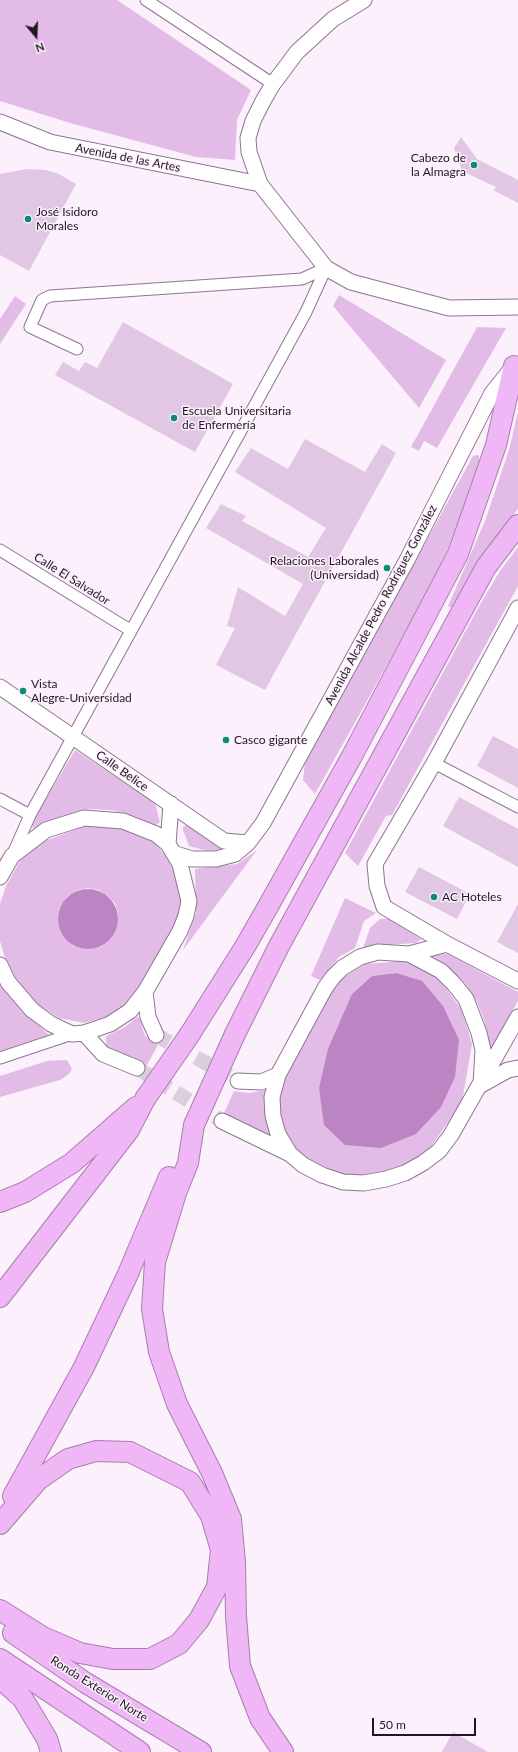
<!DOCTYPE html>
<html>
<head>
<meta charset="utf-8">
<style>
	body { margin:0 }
	#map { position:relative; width:518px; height:1752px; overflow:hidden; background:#fbf0fc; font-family:Lato,sans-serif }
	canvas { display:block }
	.north { position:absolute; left:16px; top:16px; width:40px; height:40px; -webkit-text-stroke:3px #fbf0fc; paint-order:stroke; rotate:161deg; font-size:11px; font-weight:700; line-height:16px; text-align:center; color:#201721 }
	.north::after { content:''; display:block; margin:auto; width:14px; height:18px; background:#201721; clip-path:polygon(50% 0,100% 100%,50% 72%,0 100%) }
	.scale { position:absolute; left:372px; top:1718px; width:104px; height:18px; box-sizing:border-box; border:2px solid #201721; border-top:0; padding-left:5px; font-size:12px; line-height:14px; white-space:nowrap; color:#201721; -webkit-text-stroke:3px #fbf0fc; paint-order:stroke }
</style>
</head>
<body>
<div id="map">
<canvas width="518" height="1752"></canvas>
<div class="north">N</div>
<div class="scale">50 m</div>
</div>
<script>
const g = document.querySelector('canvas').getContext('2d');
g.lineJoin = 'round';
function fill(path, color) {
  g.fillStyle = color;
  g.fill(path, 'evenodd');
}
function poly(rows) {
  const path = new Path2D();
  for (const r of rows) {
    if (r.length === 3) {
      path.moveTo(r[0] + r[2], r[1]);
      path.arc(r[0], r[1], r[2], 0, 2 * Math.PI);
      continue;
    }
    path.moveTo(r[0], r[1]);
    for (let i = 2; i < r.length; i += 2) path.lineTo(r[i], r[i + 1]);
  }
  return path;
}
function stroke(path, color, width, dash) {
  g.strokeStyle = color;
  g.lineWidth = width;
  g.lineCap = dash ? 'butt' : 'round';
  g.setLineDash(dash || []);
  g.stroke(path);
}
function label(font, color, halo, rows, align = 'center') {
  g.font = font + ' Lato,sans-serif';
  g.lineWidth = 3;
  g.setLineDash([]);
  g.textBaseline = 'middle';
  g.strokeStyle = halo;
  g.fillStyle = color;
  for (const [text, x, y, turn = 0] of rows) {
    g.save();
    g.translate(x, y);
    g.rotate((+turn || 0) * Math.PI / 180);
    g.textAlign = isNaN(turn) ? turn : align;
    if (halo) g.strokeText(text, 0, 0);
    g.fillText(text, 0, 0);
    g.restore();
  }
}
fill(poly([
	[0,0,117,0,251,90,237,120,235,160,196,157,70,123,0,101],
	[339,295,446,360,419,408,333,306],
	[15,296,26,304,0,344,0,319],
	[477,327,506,328,437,448,424,441,419,451,411,447],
	[518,411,518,509,502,528,451,608,448,606,485,521,509,450],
	[477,455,479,456,479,467,448,549,426,595,315,794,303,780,305,762,473,456],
	[518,547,518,586,392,815,386,816,358,866,345,853,478,608,500,571],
	[75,750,155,803,160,822,156,825,129,814,110,810,89,809,33,828,32,823],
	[188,824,222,846,223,849,208,851,189,846,183,830,183,827],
	[87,825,125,828,155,843,173,865,183,899,178,919,146,979,126,1003,108,1016,84,1023,59,1018,32,1001,9,972,0,941,0,904,6,886,21,859,45,841],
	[88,888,99,890,109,897,115,903,118,913,117,928,111,939,101,947,89,949,80,948,72,945,61,932,58,920,59,910,67,897,78,890],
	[257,850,183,950,196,913,195,869,237,864],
	[345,898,376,913,364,921,355,948,339,957,320,980,311,976],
	[380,919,389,919,421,939,416,943,372,946,362,951,370,928],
	[448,954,518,992,518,1001,489,1052,488,1038,484,1020,477,1002,466,985,447,965,430,955],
	[404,961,437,976,462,1010,472,1044,462,1102,428,1151,387,1174,344,1176,301,1156,283,1127,279,1099,287,1073,337,982,365,964],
	[396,973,352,994,372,976],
	[0,984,21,1009,49,1035,0,1052],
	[137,1017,140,1019,145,1036,158,1045,146,1067,106,1047,106,1036,125,1027],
	[67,1060,72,1069,69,1074,60,1080,0,1097,0,1076,47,1061],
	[266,1090,265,1107,273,1142,224,1113,234,1091,249,1093]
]), '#e3bbe7');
fill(poly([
	[88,919,30],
	[396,973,422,981,443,1006,459,1040,455,1077,441,1107,416,1134,381,1148,345,1145,324,1125,319,1088,328,1049,352,994,372,976]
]), '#bb84c2');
fill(poly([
	[461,137,477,159,518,180,518,203,493,190,496,187,462,171,454,148],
	[27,169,45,170,57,173,76,184,29,271,0,255,0,174],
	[123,322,233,384,195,452,55,375,63,362,79,371,85,362,97,368],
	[305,439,365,472,382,444,396,453,265,690,216,665,235,628,227,626,238,587,285,616,303,584,206,528,221,504,246,516,242,521,308,557,326,528,235,472,251,448,288,469],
	[493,736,518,749,518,788,477,766],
	[459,797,518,829,518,867,443,826],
	[419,867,470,894,457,919,405,892],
	[518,904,518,953,497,942],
	[453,1732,488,1752,442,1752]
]), '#e1c7e4');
stroke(poly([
	[156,1035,238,1081],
	[137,1068,222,1121]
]), '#dacfdb', 15, [15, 8]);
const street = poly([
	[146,0,273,84],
	[77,349,30,327,42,300,50,296,302,279,326,268],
	[0,550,130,630],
	[434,763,518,807],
	[0,799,30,815],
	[12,856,30,815,306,312,326,268],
	[0,1058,72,1034]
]);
const secondary = poly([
	[364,0,333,19,297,52,273,84,263,101,253,121,248,138,249,152,260,184,326,268,351,282,449,308,518,307],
	[0,122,50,142,260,184],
	[518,608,434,763,375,864,377,886,384,907,447,944,518,981],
	[0,687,224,841,248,843],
	[168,844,171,804],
	[176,854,192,859,216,859,235,854,248,843,263,823,407,560,492,393,513,367],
	[0,877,12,856,46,830,84,818,123,821,156,834,168,844,180,864,189,901,186,916,180,931,145,992,130,1011,110,1024,84,1033,72,1034,51,1024,32,1010,8,982,0,965],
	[409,954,447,944],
	[145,992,148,1017,156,1035],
	[84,1033,103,1054,137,1068],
	[238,1081,261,1082,278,1075],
	[481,1085,508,1070,518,1068],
	[222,1121,290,1154,303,1165,322,1175,343,1182,364,1183,386,1179,405,1173,423,1163,439,1151,451,1135,518,1017],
	[290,1154,278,1134,273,1116,272,1097,278,1075,325,988,333,977,342,968,360,957,378,952,409,954,441,971,454,984,466,999,479,1033,483,1050,481,1085]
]);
const highway = poly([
	[190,1034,246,945,270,903,352,756,458,554,496,445,514,366],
	[235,1034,279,946,486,567,518,525],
	[194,1125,188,1163,176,1193,155,1262,152,1309,159,1352,177,1404,212,1473,231,1519,235,1562,236,1616,240,1666,260,1718,283,1752],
	[0,1202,25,1192,72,1163,136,1107],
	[0,1297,129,1130,145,1099],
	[13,1496,84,1367,127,1276,169,1177],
	[0,1524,38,1480,68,1459,96,1451,130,1452,190,1482,211,1516,221,1550,217,1587,199,1620,179,1644,150,1659,113,1659,80,1653,43,1637,0,1610],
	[13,1633,86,1683,201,1752],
	[0,1659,140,1752],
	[0,1678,23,1699,47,1739,51,1752]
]);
stroke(street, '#8d7690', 13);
stroke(secondary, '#8d7690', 17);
stroke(highway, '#a77fac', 22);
stroke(street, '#fff', 11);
stroke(secondary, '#fff', 15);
stroke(highway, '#f0b7f7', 20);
const highwayBridge = poly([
	[145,1099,190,1034],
	[194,1125,235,1034]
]);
stroke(highwayBridge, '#a77fac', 22, []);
stroke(highwayBridge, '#f0b7f7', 20);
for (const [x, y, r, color] of [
	[474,165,4,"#0b8c72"],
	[28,219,4,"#0b8c72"],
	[174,418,4,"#0b8c72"],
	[387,568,4,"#0b8c72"],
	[23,691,4,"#0b8c72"],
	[226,740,4,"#0b8c72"],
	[434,897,4,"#0b8c72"]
]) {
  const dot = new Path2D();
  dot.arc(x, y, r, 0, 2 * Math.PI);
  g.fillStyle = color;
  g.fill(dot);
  stroke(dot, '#fbf0fc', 1.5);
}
label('12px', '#201721', '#fbf0fc', [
	["Avenida de las Artes",128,158,11],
	["Calle El Salvador",72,579,32],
	["Avenida Alcalde Pedro Rodríguez González",381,605,-62],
	["Calle Belice",122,771,35],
	["Ronda Exterior Norte",99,1689,32]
]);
label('12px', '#201721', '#fbf0fc', [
	["Cabezo de",466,158,"right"],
	["la Almagra",466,172,"right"],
	["José Isidoro",36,212],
	["Morales",36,226],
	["Escuela Universitaria",182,411],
	["de Enfermería",182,425],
	["Relaciones Laborales",379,561,"right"],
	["(Universidad)",379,575,"right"],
	["Vista",31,684],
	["Alegre-Universidad",31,698],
	["Casco gigante",234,740],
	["AC Hoteles",442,897]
], 'left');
</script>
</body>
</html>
